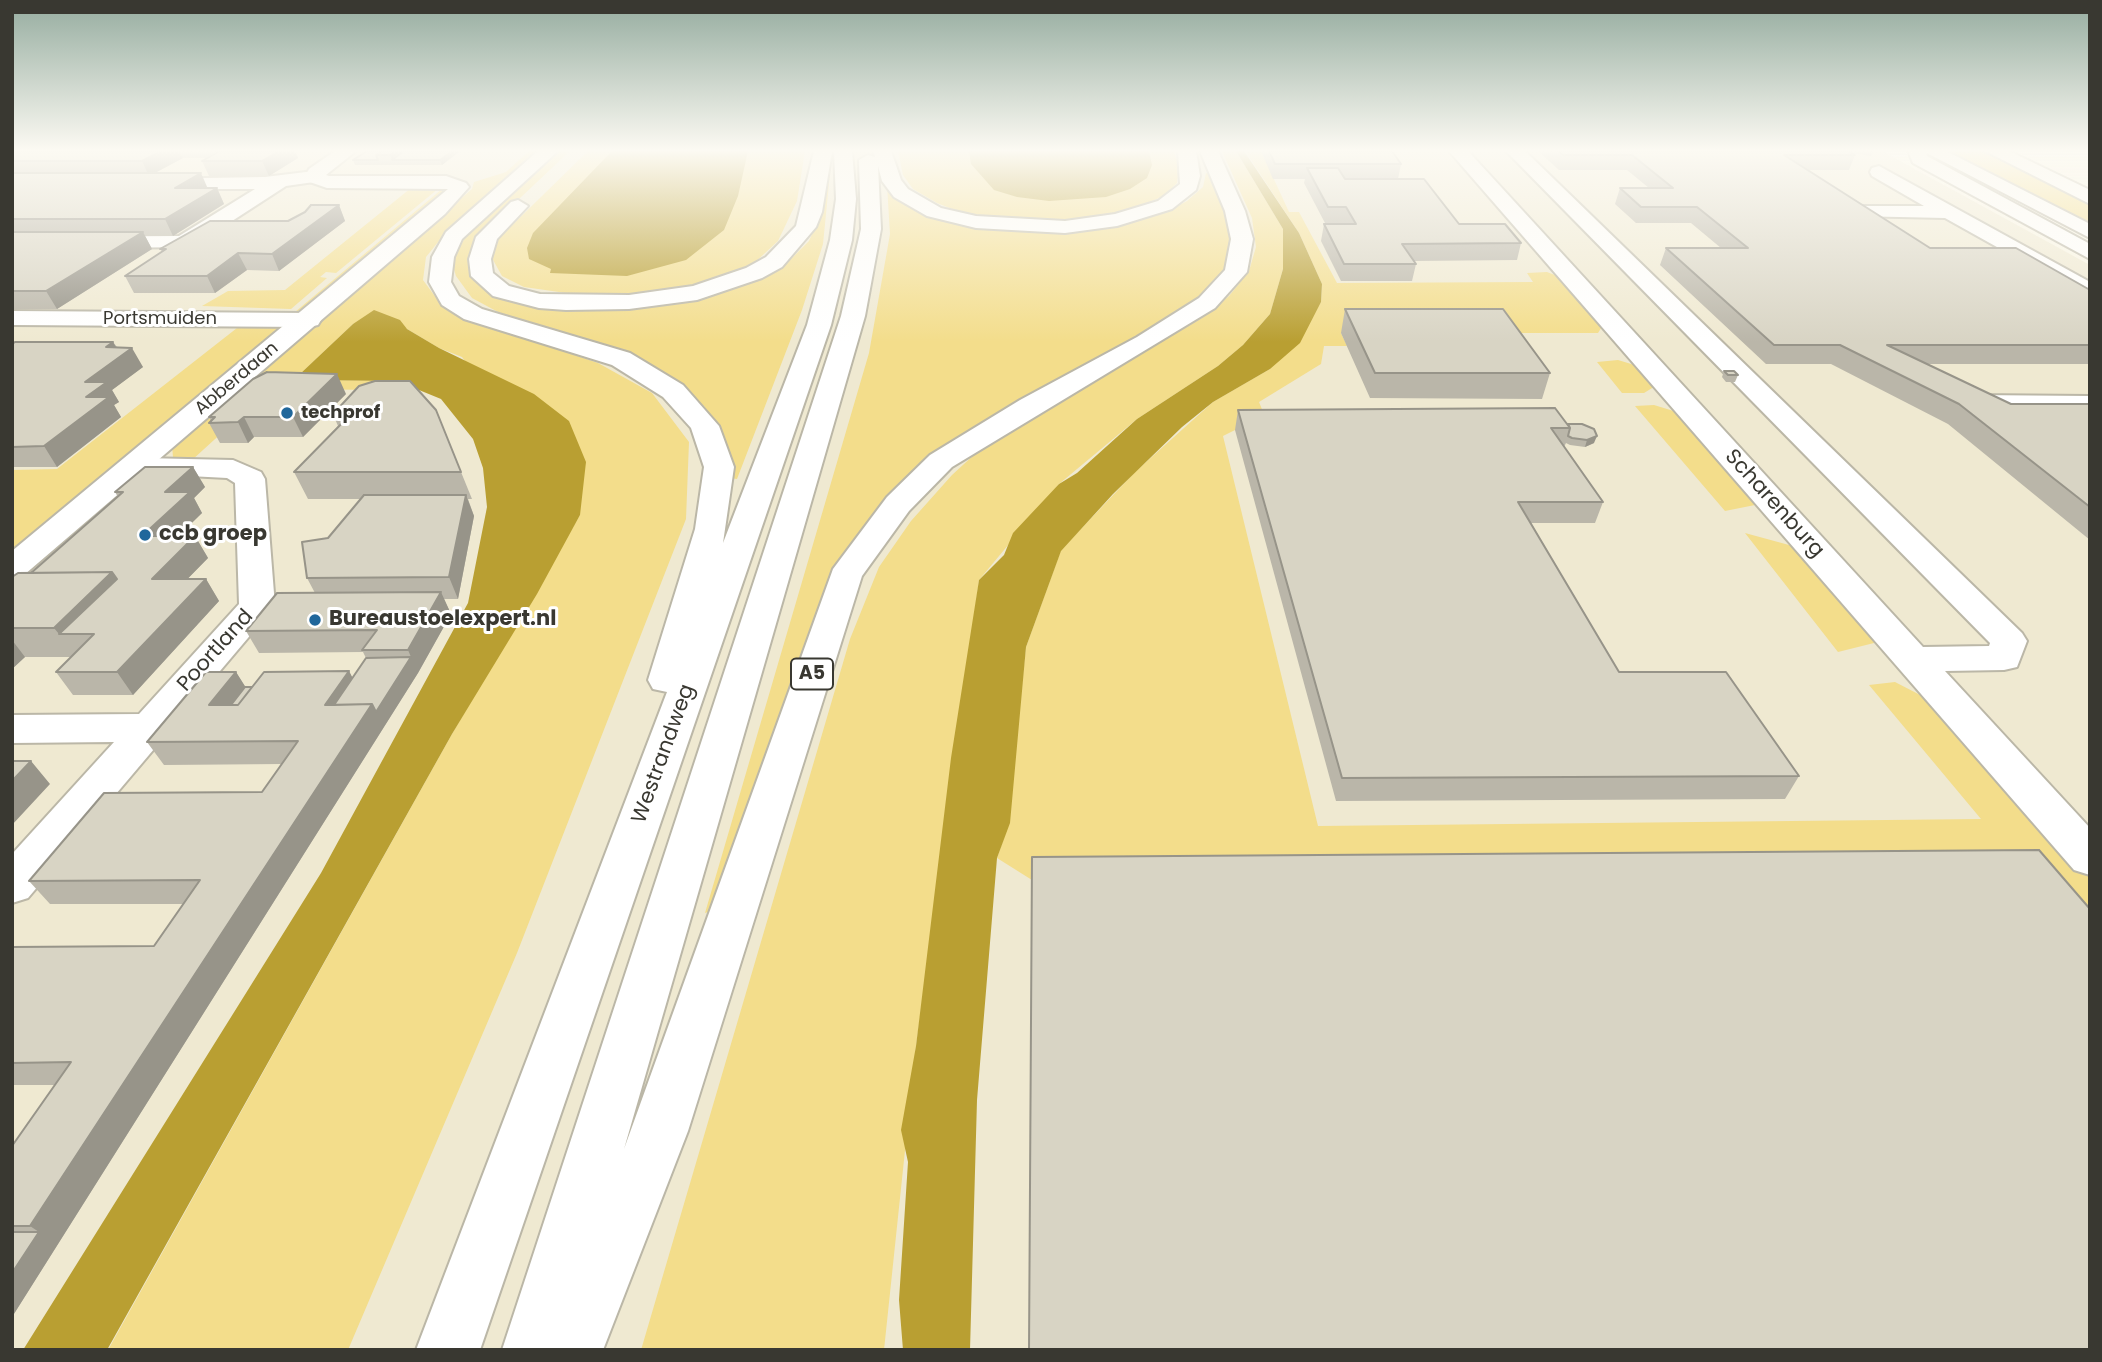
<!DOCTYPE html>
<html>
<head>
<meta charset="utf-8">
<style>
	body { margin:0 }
	#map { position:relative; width:2102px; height:1362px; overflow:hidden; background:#f9f5e4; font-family:Poppins,sans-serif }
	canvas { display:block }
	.frame { position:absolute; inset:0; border:14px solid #393831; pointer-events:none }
</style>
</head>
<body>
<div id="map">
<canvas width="2102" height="1362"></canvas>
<div class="frame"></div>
</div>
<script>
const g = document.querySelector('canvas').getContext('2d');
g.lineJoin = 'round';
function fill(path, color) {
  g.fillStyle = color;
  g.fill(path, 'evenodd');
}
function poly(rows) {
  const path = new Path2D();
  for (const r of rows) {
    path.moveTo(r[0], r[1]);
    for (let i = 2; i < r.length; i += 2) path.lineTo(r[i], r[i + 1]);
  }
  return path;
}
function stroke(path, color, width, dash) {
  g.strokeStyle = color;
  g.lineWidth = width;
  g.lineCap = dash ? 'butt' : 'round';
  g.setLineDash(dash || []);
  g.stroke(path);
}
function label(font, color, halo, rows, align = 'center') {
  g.font = font + ' Poppins,sans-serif';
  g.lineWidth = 6;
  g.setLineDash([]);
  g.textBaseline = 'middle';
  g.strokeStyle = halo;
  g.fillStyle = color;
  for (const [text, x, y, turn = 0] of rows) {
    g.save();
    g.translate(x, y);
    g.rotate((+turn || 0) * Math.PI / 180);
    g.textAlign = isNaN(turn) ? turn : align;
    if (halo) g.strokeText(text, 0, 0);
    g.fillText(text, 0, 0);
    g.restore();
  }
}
fill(poly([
	[12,151,1882,151,2090,265,2090,1350,12,1350]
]), '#efe9d1');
fill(poly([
	[529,151,539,151,447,231,426,257,423,280,434,295,466,318,598,363,652,393,689,442,686,519,517,953,348,1350,108,1350,452,734,580,515,462,357,439,348,387,317,353,324,300,374,305,380,397,381,386,390,270,389,192,460,173,457,172,445,472,189,474,182,506,172],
	[557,151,570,151,486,230,470,254,469,264,487,288,560,306,751,281,788,262,809,241,816,225,831,164,823,244,802,310,737,479,730,478,723,436,704,406,664,373,622,353,498,312,472,298,456,276,452,263,464,239],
	[588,151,805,151,797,201,778,241,751,266,714,281,648,295,594,297,524,287,502,276,492,258,498,239],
	[898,151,1174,151,1179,167,1177,183,1164,196,1130,210,1100,217,1032,222,962,213,937,203,913,189,903,175],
	[1222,151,1236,151,1283,229,1283,269,1270,314,1243,345,1218,366,1137,419,1059,484,979,580,916,1046,884,1350,641,1350,850,639,879,567,911,521,952,475,999,432,1149,349,1202,318,1229,296,1249,271,1256,247,1252,218],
	[1245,151,1261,151,1289,212,1299,212,1337,283,1533,282,1527,273,1547,272,1560,277,1603,325,1598,333,1341,333,1347,346,1324,346,1321,364,1259,402,1270,429,1235,430,1223,436,1318,826,1981,819,1869,685,1895,682,1926,698,2090,877,2090,938,1032,880,997,858,1006,832,1026,647,1061,550,1135,472,1213,402,1270,369,1321,302,1322,284,1299,233],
	[1943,151,1980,151,2090,202,2090,227],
	[1206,173,1214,175,1231,218,1235,245,1228,267,1211,290,1146,336,1020,399,958,437,919,470,872,521,717,909,705,913,869,353,890,234,887,185,898,199,914,209,942,219,1111,225,1166,212,1187,201,1203,187],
	[411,188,439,188,336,273,326,272,320,277,327,278,291,309,202,306,228,291,285,290],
	[442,189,446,195,312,306,295,312],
	[279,326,280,333,12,557,12,470,57,469,237,328],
	[1618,360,1641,367,1657,385,1644,393,1622,393,1597,362],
	[1654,405,1680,413,1760,504,1725,511,1635,406],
	[1745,533,1800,548,1878,642,1838,652]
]), '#f3dd8b');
fill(poly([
	[612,151,748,151,738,196,724,230,686,260,627,276,550,273,551,269,529,259,527,248,533,233],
	[969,151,1149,151,1152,165,1147,178,1130,189,1106,197,1049,201,1017,197,994,190,971,164],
	[1236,151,1244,151,1299,233,1322,284,1321,302,1300,343,1270,369,1213,402,1182,427,1113,494,1061,551,1026,647,1010,823,997,858,977,1100,970,1350,903,1350,899,1300,908,1162,901,1130,916,1046,951,758,979,580,1004,555,1013,533,1059,484,1077,473,1137,419,1218,366,1243,345,1270,314,1283,269,1283,229],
	[374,310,400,320,407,329,439,348,534,394,569,421,586,462,580,515,537,594,452,734,107,1350,23,1350,321,873,468,603,487,507,483,468,473,439,441,399,397,381,305,380,300,374,353,324]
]), '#b99f32');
const minor = poly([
	[1449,151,1468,151,1923,647,1989,646,1990,643,1506,151,1525,151,2022,633,2027,641,2017,667,2004,670,1945,671,2090,828,2090,875,2074,870,1449,151],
	[1908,151,1926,151,1927,156,2090,244,2090,259,1913,163,1908,151],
	[1879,166,2090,282,2090,299,1945,218,1853,216,1850,212,1860,206,1924,206,1872,176,1870,172,1872,168,1879,166],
	[314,171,323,177,321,181,286,186,192,247,12,249,12,237,179,236,255,189,154,189,144,183,147,179,265,177,314,171],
	[12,311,309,313,318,315,321,320,318,325,309,327,12,325,12,311],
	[1973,395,2090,396,2090,412,1963,409,1959,403,1963,397,1973,395],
	[143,458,233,460,261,472,265,479,275,606,28,898,12,903,12,854,114,742,12,743,12,715,139,714,239,604,235,483,227,478,132,473,128,467,132,461,143,458]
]);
const major = poly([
	[335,151,356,151,326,175,329,176,446,176,466,183,469,187,445,214,24,575,12,578,12,551,448,189,327,188,307,181,305,177,309,169,335,151],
	[1923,151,1946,151,2090,224,2090,238,1923,151],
	[1985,151,2009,151,2090,190,2090,204,1985,151]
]);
const highway = poly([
	[538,151,558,151,462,239,454,257,451,282,459,296,482,309,630,353,683,385,719,426,734,467,723,543,807,325,830,240,836,199,834,151,852,151,856,199,852,240,831,325,480,1350,416,1350,667,692,653,689,648,680,695,529,704,467,691,428,663,397,612,365,464,319,442,305,429,282,432,257,446,232,538,151],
	[814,151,832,151,822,212,816,227,782,267,762,278,697,300,629,309,566,310,539,308,493,296,471,276,469,259,476,237,511,202,518,200,528,206,497,239,491,259,493,273,509,286,540,294,629,295,693,286,746,268,766,257,796,226,814,151],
	[873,151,891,151,901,180,908,189,941,208,976,216,1065,221,1115,214,1158,201,1180,184,1178,151,1196,151,1200,176,1196,190,1172,209,1117,226,1065,233,976,228,927,216,894,197,882,181,878,166,881,229,865,316,624,1149,833,569,887,497,930,455,1020,400,1137,337,1199,298,1225,270,1231,239,1225,211,1200,151,1218,151,1245,211,1253,239,1247,272,1215,308,952,467,909,511,862,576,688,1131,603,1350,502,1350,841,316,861,229,859,160,868,155,875,157,873,151]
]);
stroke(minor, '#bbb7a7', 4);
stroke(major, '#bbb7a7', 4);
stroke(highway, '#bbb7a7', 4);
fill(minor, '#fff');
fill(major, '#fff');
fill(highway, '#fff');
fill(poly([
	[12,151,308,151,295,151,298,158,269,176,209,176,202,161,207,158,183,158,155,173,207,188,217,188,224,204,173,236,145,236,152,249,57,309,12,309],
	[367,151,460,151,442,165,355,165,353,160],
	[1261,151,1392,151,1401,164,1398,179,1459,224,1521,243,1517,260,1413,261,1416,264,1412,281,1341,281,1321,241,1324,224,1344,224,1344,223,1325,223,1304,183,1305,179,1273,179],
	[1538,151,1873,151,1871,156,1852,153,1855,155,1849,170,1808,170,1930,248,2090,290,2090,364,1927,364,2011,404,2090,404,2090,540,1948,424,1831,364,1766,364,1660,265,1666,248,1721,248,1691,223,1636,223,1615,204,1620,188,1649,188,1627,170,1559,170],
	[339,205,345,221,279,271,247,270,215,293,134,293,125,276,162,252,160,249,288,221],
	[1345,309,1550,373,1542,399,1370,398,1341,333],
	[113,342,117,347,143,367,112,390,119,402,114,405,121,417,57,467,12,467,12,344],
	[1724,371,1738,375,1735,382,1726,382,1722,377],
	[359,386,461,472,472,499,468,499,474,516,458,599,444,599,451,614,418,673,12,1317,12,1146,56,1085,12,1085,12,947,154,946,184,904,50,904,29,881,262,792,282,764,164,765,147,742,236,672,245,687,252,687,349,671,352,678,366,658,363,652,259,653,246,631,315,593,307,578,328,538,361,499,308,499,294,472,338,426,333,414],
	[346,394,303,437,254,437,248,443,220,443,209,423,211,421,209,417],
	[1238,410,1568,424,1594,443,1585,447,1570,445,1566,443,1564,447,1603,502,1595,523,1531,523,1619,672,1799,776,1785,799,1336,801,1235,430],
	[193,467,205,487,194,498,202,513,178,536,195,536,208,558,187,579,206,579,219,601,133,695,73,695,56,672,72,657,25,657,12,669,12,577,31,573,118,497,115,492]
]), '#bab6a9');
fill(poly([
	[161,151,179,151,183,158,149,176,142,161],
	[271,151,295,151,298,158,269,176,262,161],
	[391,151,413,151,392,160,394,165,390,155],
	[452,151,460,151,442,165,440,160],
	[201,173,208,189,175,188],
	[217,188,224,204,173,236,165,219],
	[339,205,345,221,279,271,272,254],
	[143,232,152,249,57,309,46,291],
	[238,253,247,270,215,293,207,276],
	[113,342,121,356,132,348,143,367,112,390,119,402,114,405,121,417,57,467,44,446,86,397,85,382,106,347],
	[337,374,346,394,303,437,293,417],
	[244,417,254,437,248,443,238,422],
	[1597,436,1594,443,1585,447,1587,440],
	[193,467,205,487,194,498,202,513,156,558,142,536,165,492],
	[466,495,474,516,458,599,449,577],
	[195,536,208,558,166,601,152,579],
	[112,572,131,601,94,634,59,634,54,628],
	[206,579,219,601,133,695,117,672],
	[441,592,451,614,418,673,12,1317,12,1273,39,1232,30,1226,372,704,411,657,408,650],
	[12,640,25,657,12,669],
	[349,671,361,694,348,712,325,705],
	[236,672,250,694,230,720,209,705],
	[31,761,50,784,12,825,12,781]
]), '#979489');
const building = poly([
	[12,151,161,151,142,161,12,161,12,151],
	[220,151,279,151,262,161,202,161,220,151],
	[367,151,382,151,376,155,378,160,353,160,367,151],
	[382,151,395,151,390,155,376,155,382,151],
	[404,151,452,151,440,160,392,160,404,151],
	[1269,151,1392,151,1401,164,1275,164,1269,151],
	[1558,151,1848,151,1855,155,1784,155,1930,248,2016,248,2090,290,2090,345,1887,345,2011,404,2090,404,2090,507,1959,404,1840,345,1774,345,1666,248,1748,248,1697,207,1641,207,1620,188,1673,188,1632,155,1563,155,1558,151],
	[1307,168,1338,168,1345,179,1424,179,1459,224,1505,224,1521,243,1402,244,1416,264,1344,264,1324,224,1356,224,1346,207,1328,207,1307,168],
	[12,173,201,173,175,188,217,188,165,219,12,219,12,173],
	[311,205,339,205,272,254,238,253,207,276,125,276,166,249,160,249,210,221,288,221,305,212,311,205],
	[12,232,143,232,46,291,12,291,12,232],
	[1345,309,1503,309,1550,373,1375,373,1345,309],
	[15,342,113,342,106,347,132,348,85,382,107,382,86,397,109,397,44,446,12,447,12,344,15,342],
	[1724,371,1734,371,1738,375,1728,375,1724,371],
	[267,372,337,374,293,417,244,417,238,422,209,423,215,417,209,417,253,379,267,372],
	[375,381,410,381,436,410,461,472,294,472,351,414,333,414,359,386,375,381],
	[1555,408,1570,428,1551,428,1603,502,1518,502,1619,672,1726,672,1799,776,1342,778,1238,410,1555,408],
	[1568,424,1582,424,1594,429,1597,436,1587,440,1572,438,1568,436,1570,428,1568,424],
	[145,467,193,467,165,492,190,492,142,536,195,536,152,579,206,579,117,672,56,672,94,634,59,634,117,579,112,572,31,573,123,492,115,492,145,467],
	[364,495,466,495,449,577,307,578,302,542,328,538,364,495],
	[112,572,54,628,12,628,12,577,18,573,112,572],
	[441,592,408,650,362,650,377,630,246,631,277,593,441,592],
	[411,657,376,712,372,704,334,705,366,658,411,657],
	[349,671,325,705,372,704,30,1226,12,1226,12,1146,71,1062,12,1063,12,947,154,946,200,880,29,881,104,793,262,792,298,741,147,742,206,672,236,672,209,705,238,705,264,672,349,671],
	[245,687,252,687,238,705,231,705,245,687],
	[12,761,31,761,12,781,12,761],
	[2039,850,2090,909,2090,1350,1029,1350,1032,857,2039,850],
	[12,1232,39,1232,12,1273,12,1232]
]);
fill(building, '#d8d4c4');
stroke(building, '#979489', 2);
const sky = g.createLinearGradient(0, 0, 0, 342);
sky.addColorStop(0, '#95ac9f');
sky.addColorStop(0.44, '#fcfaf3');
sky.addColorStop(1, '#fcfaf300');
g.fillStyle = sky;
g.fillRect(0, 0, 2102, 342);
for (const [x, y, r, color] of [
	[287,413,7,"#20679b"],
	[145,535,7,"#20679b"],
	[315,620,7,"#20679b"]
]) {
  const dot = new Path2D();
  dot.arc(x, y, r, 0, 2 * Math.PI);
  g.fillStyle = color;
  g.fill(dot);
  stroke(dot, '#fff', 2.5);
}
label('18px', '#393831', '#fff', [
	["Portsmuiden",160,319],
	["Abberdaan",237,379,-40]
]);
label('bold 18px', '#393831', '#fff', [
	["techprof",301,413]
], 'left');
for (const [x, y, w] of [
	[812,674,42]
]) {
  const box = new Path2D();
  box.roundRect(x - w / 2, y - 15.5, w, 31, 5);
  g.fillStyle = '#fff';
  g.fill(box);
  stroke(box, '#393831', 2);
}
label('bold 19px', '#393831', null, [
	["A5",812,674]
]);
label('21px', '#393831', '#fff', [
	["Scharenburg",1774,504,48],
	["Poortland",216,651,-48],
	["Westrandweg",664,754,-70]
]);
label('bold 21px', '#393831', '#fff', [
	["ccb groep",159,535],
	["Bureaustoelexpert.nl",329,620]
], 'left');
</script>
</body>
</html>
